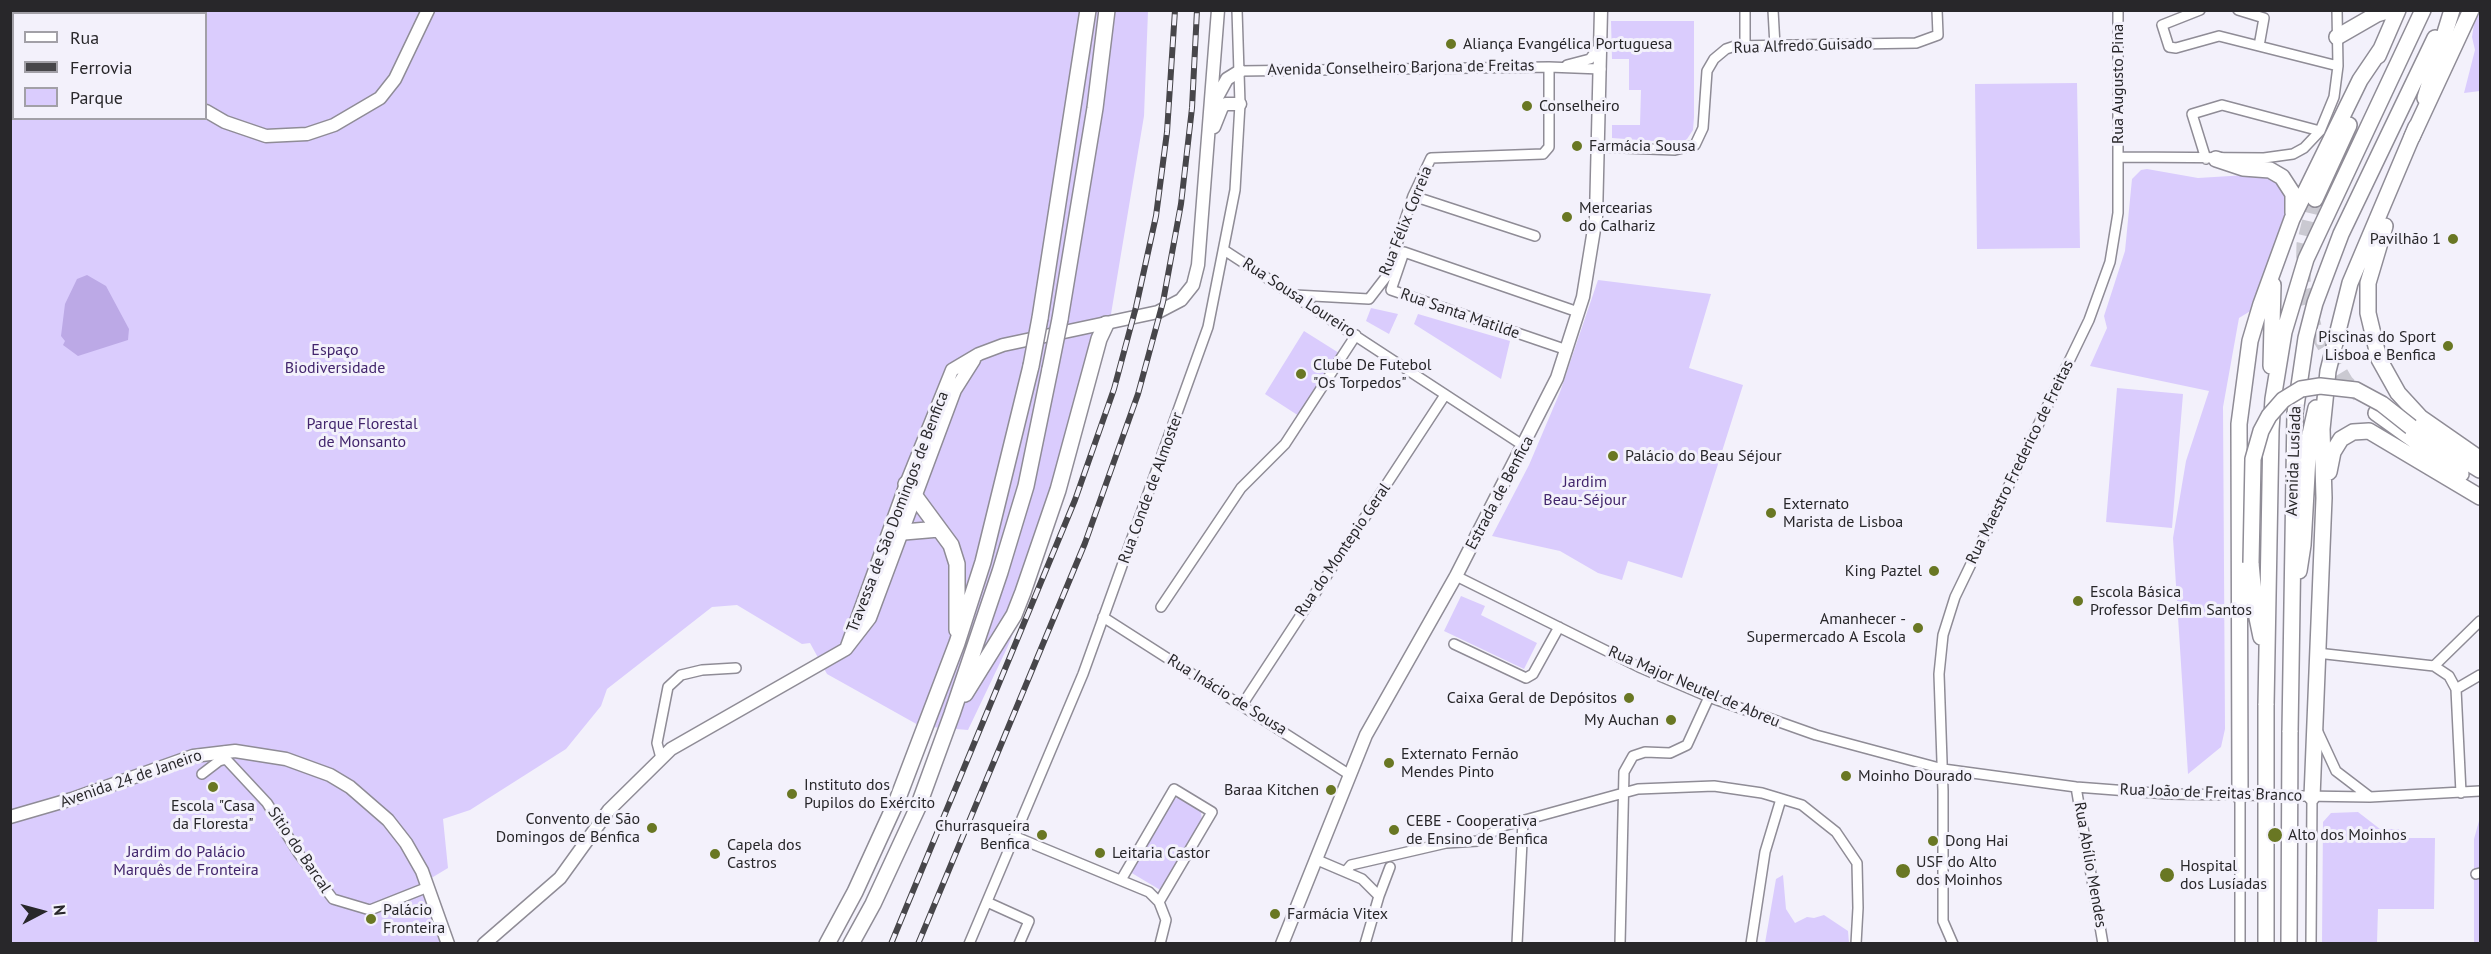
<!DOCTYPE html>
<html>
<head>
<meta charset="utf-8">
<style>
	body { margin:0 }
	#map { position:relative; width:2491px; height:954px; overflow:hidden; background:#f3f1fb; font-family:"PT Sans",sans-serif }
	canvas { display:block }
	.frame { position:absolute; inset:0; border:12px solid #28272a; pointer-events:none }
	.legend { position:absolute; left:12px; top:12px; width:195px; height:108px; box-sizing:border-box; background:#f3f1fb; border:2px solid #a2a0a7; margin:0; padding:8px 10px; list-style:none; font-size:18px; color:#28272a }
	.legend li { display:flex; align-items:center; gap:12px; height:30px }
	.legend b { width:30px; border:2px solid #a2a0a7 }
	.north { position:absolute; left:12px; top:882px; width:60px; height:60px; -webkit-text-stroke:4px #f3f1fb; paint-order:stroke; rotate:84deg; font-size:16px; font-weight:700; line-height:24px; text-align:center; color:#28272a }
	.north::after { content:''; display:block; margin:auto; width:21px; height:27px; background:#28272a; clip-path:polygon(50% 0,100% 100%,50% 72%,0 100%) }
</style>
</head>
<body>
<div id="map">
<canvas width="2491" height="954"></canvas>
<div class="frame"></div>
<ul class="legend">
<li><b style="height:8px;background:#fff"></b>Rua</li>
<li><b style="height:8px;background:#47464a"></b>Ferrovia</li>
<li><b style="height:16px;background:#daccfd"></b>Parque</li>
</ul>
<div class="north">N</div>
</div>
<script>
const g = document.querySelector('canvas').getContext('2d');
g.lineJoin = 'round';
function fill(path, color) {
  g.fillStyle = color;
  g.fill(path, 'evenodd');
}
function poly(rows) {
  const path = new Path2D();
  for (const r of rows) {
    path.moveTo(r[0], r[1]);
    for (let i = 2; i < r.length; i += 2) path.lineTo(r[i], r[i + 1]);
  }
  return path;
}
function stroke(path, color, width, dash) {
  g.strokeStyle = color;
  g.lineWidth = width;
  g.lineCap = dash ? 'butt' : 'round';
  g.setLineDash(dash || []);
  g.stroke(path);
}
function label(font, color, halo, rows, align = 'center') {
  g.font = font + ' "PT Sans",sans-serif';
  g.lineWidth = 6;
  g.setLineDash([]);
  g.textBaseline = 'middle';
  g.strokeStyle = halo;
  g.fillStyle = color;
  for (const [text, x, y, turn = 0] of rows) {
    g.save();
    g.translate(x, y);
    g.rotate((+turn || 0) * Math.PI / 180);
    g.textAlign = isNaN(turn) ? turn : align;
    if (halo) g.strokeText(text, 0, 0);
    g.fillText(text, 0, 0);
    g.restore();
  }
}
fill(poly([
	[10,11,1148,11,1144,116,1111,314,1098,370,1040,565,1008,646,968,730,920,726,827,674,810,643,802,644,737,605,712,607,607,689,601,706,566,749,470,810,443,819,448,868,423,883,447,943,11,943],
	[14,14,206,14,206,118,14,118],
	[2476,11,2480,11,2480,91,2464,93,2475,50,2472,37],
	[1611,21,1694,21,1694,117,1693,130,1687,139,1681,143,1612,138,1612,125,1640,125,1641,90,1629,90,1629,59,1612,59],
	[2077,83,2080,248,1977,249,1975,84],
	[2147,169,2198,178,2263,174,2282,186,2288,199,2286,212,2252,310,2239,318,2223,407,2225,729,2221,747,2188,774,2173,538,2186,461,2209,391,2090,366,2107,328,2104,316,2125,251,2132,179,2141,170],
	[1598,280,1711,294,1689,368,1743,385,1682,578,1628,561,1622,580,1598,573,1560,551,1492,536,1529,465,1560,392],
	[1371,308,1398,314,1389,334,1366,321],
	[1418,314,1510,341,1501,379,1414,324],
	[1304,331,1339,353,1299,416,1265,394],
	[2117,388,2183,394,2172,528,2106,522],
	[1461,596,1485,606,1481,615,1537,643,1524,669,1444,631],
	[1181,797,1192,802,1201,811,1202,822,1162,891,1130,872,1170,800],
	[2358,812,2380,829,2399,829,2399,838,2435,838,2434,909,2378,909,2377,943,2322,943,2323,822,2331,813],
	[2479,821,2480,943,2474,944,2474,839],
	[1783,875,1786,909,1795,923,1807,917,1814,918,1824,915,1848,931,1849,943,1765,943,1776,879]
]), '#daccfd');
fill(poly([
	[87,275,106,286,129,329,128,340,78,356,63,345,65,341,61,336,65,304,77,279]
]), '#bca9e6');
stroke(poly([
	[2315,199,2304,244,2303,283,2315,330,2346,382,2359,395]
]), '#cac9d1', 15, [15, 8]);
const minor = poly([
	[1745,10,1745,46],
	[1773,10,1775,46],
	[2200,10,2162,25,2169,47,2176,48,2219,36,2338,66],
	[2238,10,2264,18,2259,46],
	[1567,65,1590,59,1601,44],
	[1240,71,1549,67,1601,69],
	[1599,147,1675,150,1695,145,1703,128,1707,71,1714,59,1726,49,1735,46,1916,43,1938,35,1937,10],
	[2119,157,2264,158,2293,154,2304,148,2320,131,2334,97,2338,66,2337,10],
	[2206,159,2192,114,2222,105,2320,131],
	[1413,196,1535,236],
	[1224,250,1524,446],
	[1295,295,1369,299,1386,277,1413,196,1431,158,1543,154,1549,147,1549,67],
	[1567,350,1391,290,1404,252,1578,312],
	[1456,576,1639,667,1709,697,1816,735,1943,769,2076,787,2168,794,2370,797,2480,791],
	[1161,607,1241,488,1285,444,1356,335],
	[1103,617,1350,775],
	[1454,644,1526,678,1533,674,1559,627],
	[2317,653,2434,666],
	[2456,689,2480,675],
	[1242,705,1445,395],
	[2317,730,2336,771,2370,797],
	[225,751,226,759,267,803,299,854,333,899,370,910,428,887],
	[661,758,657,743,668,687,681,675,702,670,736,668],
	[202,774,219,761,226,759],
	[2076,787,2103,944],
	[2461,793,2456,689,2449,676,2434,666,2480,621],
	[2240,796,2240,944],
	[1016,837,1149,892,1159,902,1166,920,1160,944],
	[1315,859,1362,879,1379,896,1365,944],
	[1346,871,1351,865,1446,843,1478,841,1503,826,1638,789,1714,786,1762,793,1802,805,1836,832,1857,863,1858,908,1856,944],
	[2476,874,2480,873],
	[1121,880,1174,789,1212,812,1159,902],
	[1379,896,1390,867],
	[987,902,1029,921,1019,944],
	[969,944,1083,674,1208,327,1235,190,1240,104,1237,10],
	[1517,944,1523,821],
	[1620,944,1624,772,1633,756,1645,752,1670,753,1687,745,1709,697],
	[1751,944,1765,852,1781,799],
	[1953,944,1943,921,1943,791,1939,674,1943,635,1955,597,2089,320,2110,262,2118,213,2118,10],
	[2311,944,2312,797]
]);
const tertiary = poly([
	[10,67,14,66],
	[1215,101,1227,79,1240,71],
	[206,111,225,122,266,136,307,134,334,125,380,98,395,79,428,10],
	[1214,127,1222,107,1226,104,1240,104],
	[846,649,906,484,952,370,979,354,1003,345,1158,312,1181,300,1193,285,1198,265,1218,10],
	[10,817,72,799,193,756,235,751,286,759,330,775,350,787,388,820,406,843,422,871,448,944],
	[484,944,560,878,609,810,671,749,846,649,870,618,955,390,974,360],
	[1282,944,1366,735,1456,576,1557,378,1583,297,1596,217,1601,10]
]);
const primary = poly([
	[2337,37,2377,14,2390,10],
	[2378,56,2398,10],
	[2425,98,2452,10],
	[2216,159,2243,168,2270,170,2282,177,2293,194,2293,213],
	[2315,199,2349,125],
	[2385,226,2368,283,2368,313,2379,359,2398,393,2421,418,2480,459],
	[2271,366,2273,285],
	[2376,413,2461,474],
	[2417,431,2480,470],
	[2329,472,2333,452,2341,439,2353,432,2369,431,2480,497],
	[2251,563,2255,608,2261,637],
	[2299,571,2303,545,2309,439,2316,408],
	[2266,705,2271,430,2273,399,2284,332,2306,259,2423,10],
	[2290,732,2295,413,2306,338,2315,303,2341,234,2435,38],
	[2240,796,2239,424,2250,341,2261,304,2292,219,2360,80,2381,49],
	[2312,797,2324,498,2322,429,2328,371,2350,283,2416,127]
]);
const trunk = poly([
	[2412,137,2471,10],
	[1040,318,1088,10],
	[1060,319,1095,108,1107,10],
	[906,484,951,545,957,564,957,630],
	[904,532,939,529],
	[965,694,1014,615,1023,592,1058,490,1099,339,1106,324],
	[827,944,855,892,898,798,957,643,983,562,1031,366],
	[851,944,873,904,918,807,952,714,1000,572,1026,486,1050,369]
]);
stroke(minor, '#8f8c96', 12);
stroke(tertiary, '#8f8c96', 15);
stroke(primary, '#8f8c96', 18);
stroke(trunk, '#8f8c96', 18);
stroke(minor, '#fff', 9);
stroke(tertiary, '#fff', 12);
stroke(primary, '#fff', 15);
stroke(trunk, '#fff', 15);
const rail = poly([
	[891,944,1075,500,1114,389,1136,307,1156,216,1167,132,1175,10],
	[918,944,1085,543,1138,394,1163,302,1181,204,1192,108,1197,10]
]);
stroke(rail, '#47464a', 6);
stroke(rail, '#f3f1fb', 4, [11]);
const primaryBridge = poly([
	[2251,563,2253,459,2261,431,2269,416,2283,400,2301,389,2320,386,2356,390,2382,404,2411,427],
	[2266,944,2266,705],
	[2289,944,2290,732]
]);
const trunkBridge = poly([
	[1031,366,1040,318],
	[1050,369,1060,319]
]);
stroke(primaryBridge, '#8f8c96', 18, []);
stroke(trunkBridge, '#8f8c96', 18, []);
stroke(primaryBridge, '#fff', 15);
stroke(trunkBridge, '#fff', 15);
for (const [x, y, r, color] of [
	[1451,44,6,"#697723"],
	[1527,106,6,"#697723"],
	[1577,146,6,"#697723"],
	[1567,217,6,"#697723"],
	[2453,239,6,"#697723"],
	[2448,346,6,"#697723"],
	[1301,374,6,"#697723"],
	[1613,456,6,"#697723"],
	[1771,513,6,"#697723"],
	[1934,571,6,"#697723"],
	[2078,601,6,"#697723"],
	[1918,628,6,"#697723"],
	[1629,698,6,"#697723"],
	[1671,720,6,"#697723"],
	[1389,763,6,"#697723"],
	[1846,776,6,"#697723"],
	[213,787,6,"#697723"],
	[1331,790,6,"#697723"],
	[792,794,6,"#697723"],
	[652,828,6,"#697723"],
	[1394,830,6,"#697723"],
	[1042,835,6,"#697723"],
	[2275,835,8,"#697723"],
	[1933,841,6,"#697723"],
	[1100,853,6,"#697723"],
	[715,854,6,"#697723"],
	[1903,871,8,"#697723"],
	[2167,875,8,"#697723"],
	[1275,914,6,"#697723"],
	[371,919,6,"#697723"]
]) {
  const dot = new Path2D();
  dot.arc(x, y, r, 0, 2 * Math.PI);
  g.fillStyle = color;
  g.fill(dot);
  stroke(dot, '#f3f1fb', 2);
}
label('16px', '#28272a', '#f3f1fb', [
	["Aliança Evangélica Portuguesa",1463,44],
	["Conselheiro",1539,106],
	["Farmácia Sousa",1589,146],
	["Mercearias",1579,208],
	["do Calhariz",1579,226],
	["Pavilhão 1",2441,239,"right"],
	["Piscinas do Sport",2436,337,"right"],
	["Lisboa e Benfica",2436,355,"right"],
	["Clube De Futebol",1313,365],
	["\"Os Torpedos\"",1313,383],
	["Palácio do Beau Séjour",1625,456],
	["Externato",1783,504],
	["Marista de Lisboa",1783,522],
	["King Paztel",1922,571,"right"],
	["Escola Básica",2090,592],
	["Professor Delfim Santos",2090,610],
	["Amanhecer -",1906,619,"right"],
	["Supermercado A Escola",1906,637,"right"],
	["Caixa Geral de Depósitos",1617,698,"right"],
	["My Auchan",1659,720,"right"],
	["Externato Fernão",1401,754],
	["Mendes Pinto",1401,772],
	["Moinho Dourado",1858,776],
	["Instituto dos",804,785],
	["Pupilos do Exército",804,803],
	["Baraa Kitchen",1319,790,"right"],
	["Escola \"Casa",213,806,"center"],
	["da Floresta\"",213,824,"center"],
	["Convento de São",640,819,"right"],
	["Domingos de Benfica",640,837,"right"],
	["CEBE - Cooperativa",1406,821],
	["de Ensino de Benfica",1406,839],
	["Churrasqueira",1030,826,"right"],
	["Benfica",1030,844,"right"],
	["Alto dos Moinhos",2288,835],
	["Dong Hai",1945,841],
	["Capela dos",727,845],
	["Castros",727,863],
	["Leitaria Castor",1112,853],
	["USF do Alto",1916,862],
	["dos Moinhos",1916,880],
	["Hospital",2180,866],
	["dos Lusíadas",2180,884],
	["Palácio",383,910],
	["Fronteira",383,928],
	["Farmácia Vitex",1287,914]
], 'left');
label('16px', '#28272a', '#f3f1fb', [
	["Rua Alfredo Guisado",1803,46,-2],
	["Avenida Conselheiro Barjona de Freitas",1401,68,-1],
	["Rua Augusto Pina",2118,84,-90],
	["Rua Félix Correia",1406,221,-68],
	["Rua Sousa Loureiro",1299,298,33],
	["Rua Santa Matilde",1460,314,19],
	["Avenida Lusíada",2294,461,-88],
	["Rua Maestro Frederico de Freitas",2020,462,-64],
	["Rua Conde de Almoster",1151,488,-70],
	["Estrada de Benfica",1500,493,-62],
	["Travessa de São Domingos de Benfica",898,512,-69],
	["Rua do Montepio Geral",1343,550,-56],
	["Rua Major Neutel de Abreu",1694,687,23],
	["Rua Inácio de Sousa",1227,695,32],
	["Avenida 24 de Janeiro",131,779,-19],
	["Rua João de Freitas Branco",2211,793,2],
	["Sitio do Barcal",299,850,56],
	["Rua Abílio Mendes",2090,865,80]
]);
label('16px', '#42256c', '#f3f1fb', [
	["Espaço",335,350],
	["Biodiversidade",335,368],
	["Parque Florestal",362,424],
	["de Monsanto",362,442],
	["Jardim",1585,482],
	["Beau-Séjour",1585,500],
	["Jardim do Palácio",186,852],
	["Marquês de Fronteira",186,870]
]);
</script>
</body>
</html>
